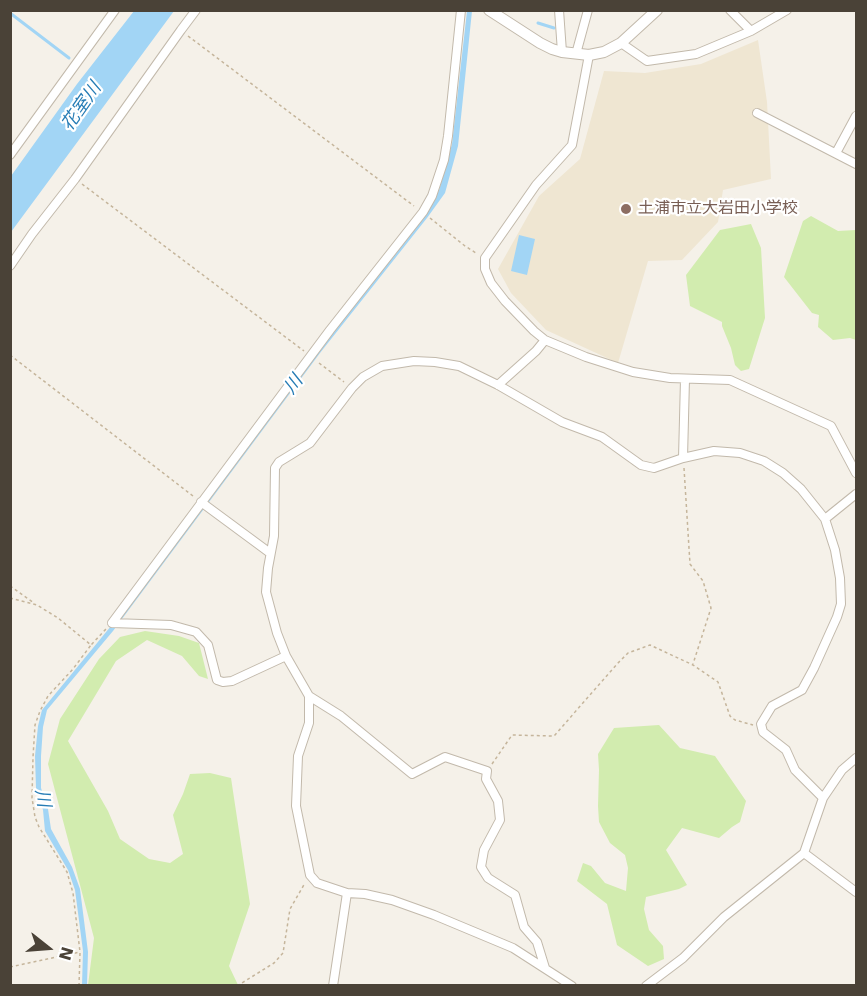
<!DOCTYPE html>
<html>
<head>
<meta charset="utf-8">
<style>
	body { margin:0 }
	#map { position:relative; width:867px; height:996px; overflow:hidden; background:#f5f1e9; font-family:"DejaVu Sans",sans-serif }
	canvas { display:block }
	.frame { position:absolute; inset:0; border:12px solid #4a4237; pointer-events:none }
	.north { position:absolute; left:18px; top:918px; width:60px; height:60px; -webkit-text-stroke:4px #fff; paint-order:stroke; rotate:107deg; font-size:16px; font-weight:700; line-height:24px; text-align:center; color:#4a4237 }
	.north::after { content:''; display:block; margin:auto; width:21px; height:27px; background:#4a4237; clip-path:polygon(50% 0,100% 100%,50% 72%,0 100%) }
</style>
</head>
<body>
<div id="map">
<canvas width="867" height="996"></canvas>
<div class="frame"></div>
<div class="north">N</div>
</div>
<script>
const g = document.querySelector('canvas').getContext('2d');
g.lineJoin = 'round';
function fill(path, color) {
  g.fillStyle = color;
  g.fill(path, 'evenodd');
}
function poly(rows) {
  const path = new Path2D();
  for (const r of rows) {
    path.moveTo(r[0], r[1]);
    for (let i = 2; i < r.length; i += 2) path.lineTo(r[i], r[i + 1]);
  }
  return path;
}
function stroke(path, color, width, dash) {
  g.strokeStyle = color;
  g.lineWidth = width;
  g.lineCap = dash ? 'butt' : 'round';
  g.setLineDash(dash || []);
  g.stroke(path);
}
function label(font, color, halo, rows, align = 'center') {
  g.font = font + ' "DejaVu Sans","Noto Sans JP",sans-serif';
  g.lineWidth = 4.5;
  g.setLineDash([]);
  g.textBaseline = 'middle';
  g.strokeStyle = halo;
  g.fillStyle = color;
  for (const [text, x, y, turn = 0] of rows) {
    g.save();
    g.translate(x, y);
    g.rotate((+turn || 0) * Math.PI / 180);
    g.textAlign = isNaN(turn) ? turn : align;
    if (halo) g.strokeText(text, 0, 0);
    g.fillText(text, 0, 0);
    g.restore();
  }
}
fill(poly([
	[758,40,767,102,771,179,723,190,718,222,682,260,648,261,618,363,546,330,511,293,498,269,539,196,580,159,604,71,645,73,701,64]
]), '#efe6d2');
fill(poly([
	[811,216,838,231,856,230,856,340,850,338,833,340,818,327,819,315,812,313,784,277,803,221],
	[751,224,761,248,765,318,749,369,741,371,735,365,731,348,722,326,722,322,690,306,686,275,720,230],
	[145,631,179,636,199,643,208,679,199,676,182,656,147,640,116,661,68,741,108,811,120,839,149,859,170,863,183,854,173,815,183,794,190,774,210,773,231,778,250,904,229,966,238,985,88,985,94,938,48,764,60,719,99,659,120,637],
	[659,725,680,748,715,756,746,801,740,822,732,827,719,838,682,828,666,850,687,885,679,889,646,897,644,909,649,930,663,946,664,959,648,966,617,945,607,904,577,881,583,863,591,866,605,883,626,891,628,868,625,855,610,843,599,822,598,806,599,770,598,754,614,728]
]), '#d2ecaf');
fill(poly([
	[134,11,174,11,11,232,11,176,77,84],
	[467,11,472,11,458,146,445,193,427,218,320,353,113,631,47,710,43,727,41,756,41,788,48,809,51,829,72,867,80,889,88,952,87,985,82,985,83,951,75,890,68,870,45,831,43,810,36,788,35,756,38,726,42,710,111,626,201,505,423,215,439,190,452,144],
	[519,235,535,239,527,275,511,271]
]), '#a2d5f5');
stroke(poly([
	[10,13,69,58],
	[538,23,554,28]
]), '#a2d5f5', 3);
const minor = poly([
	[559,10,562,52],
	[730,10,751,31],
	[621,43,647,61,696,54,751,31,787,10],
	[576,54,588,10],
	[589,55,572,145,536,185,485,258,485,269,491,283,505,301,534,331,545,340,586,357,633,372,670,378,730,380,831,426,856,473],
	[757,113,856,164],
	[836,153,856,116],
	[10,155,115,10],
	[10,266,32,234,75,179,181,30,196,10],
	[498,385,536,351,545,340],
	[683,458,685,379],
	[201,502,270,553],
	[825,519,856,494],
	[112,623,330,330,423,212,432,196,444,160,448,136,461,10],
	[112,623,171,625,196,632,208,645,217,680,223,682,232,681,286,656],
	[309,696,309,723,298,756,296,806,310,875,317,883,347,893,365,894,392,900,434,915,513,948,572,986],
	[804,853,856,892],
	[545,968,537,942,524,927,515,895,488,878,481,867,484,850,500,820,498,801,486,779,487,771,445,757,412,774,341,716,309,696,286,656,277,633,266,592,268,568,274,536,275,468,279,462,310,443,352,388,363,377,382,366,414,361,435,362,459,366,498,385,562,422,602,437,641,465,654,468,683,458,714,451,740,453,764,461,783,473,801,489,825,519,835,550,840,578,841,604,837,617,814,668,802,690,772,706,761,724,763,732,786,750,795,770,823,798],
	[333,986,347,893],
	[646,986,683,958,724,917,804,853,823,798,842,770,856,758]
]);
const tertiary = poly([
	[489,10,540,43,552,49,562,52,589,55,604,52,621,43,657,10]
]);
stroke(minor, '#c2b9ab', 10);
stroke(tertiary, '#c2b9ab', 12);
stroke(poly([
	[188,36,414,206],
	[82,184,304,351],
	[430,218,465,246,476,253],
	[10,355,193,496],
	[319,363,344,382],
	[684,468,690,564,703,581,711,608,693,664],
	[10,586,34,603],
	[10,598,37,605,58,618,91,645,106,629],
	[492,764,512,735,554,736,618,663,628,653,650,645,693,665,718,682,730,716,735,720,753,725],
	[10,967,80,952],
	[79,986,80,952,73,893,67,872,39,827,35,817,32,798,33,757,35,725,40,711,48,696,73,669,91,645],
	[237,986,274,963,283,953,290,909,305,883]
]), '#c5b59b', 1.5, [3, 3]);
stroke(minor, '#fff', 8);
stroke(tertiary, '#fff', 10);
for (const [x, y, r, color] of [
	[626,209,6,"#8d6e63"]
]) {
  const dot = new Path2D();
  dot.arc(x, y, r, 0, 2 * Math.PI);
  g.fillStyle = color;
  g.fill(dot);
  stroke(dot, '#fff', 2);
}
label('16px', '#785e54', '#fff', [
	["土浦市立大岩田小学校",638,209]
], 'left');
label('italic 18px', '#267cb5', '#fff', [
	["花室川",82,107,-55],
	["川",294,385,-53],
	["川",42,798,80]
]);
</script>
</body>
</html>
